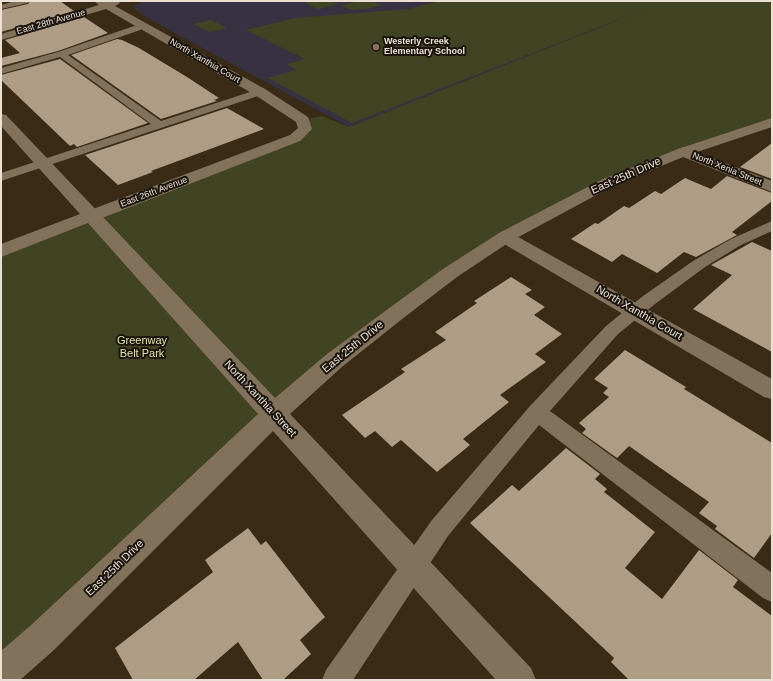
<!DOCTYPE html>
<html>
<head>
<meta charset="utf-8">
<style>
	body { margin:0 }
	#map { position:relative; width:773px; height:681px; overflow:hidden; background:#392b16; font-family:Helvetica,sans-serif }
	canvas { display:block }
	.frame { position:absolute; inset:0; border:2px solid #eae1d4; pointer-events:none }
</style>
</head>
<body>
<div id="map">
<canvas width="773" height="681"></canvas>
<div class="frame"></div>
</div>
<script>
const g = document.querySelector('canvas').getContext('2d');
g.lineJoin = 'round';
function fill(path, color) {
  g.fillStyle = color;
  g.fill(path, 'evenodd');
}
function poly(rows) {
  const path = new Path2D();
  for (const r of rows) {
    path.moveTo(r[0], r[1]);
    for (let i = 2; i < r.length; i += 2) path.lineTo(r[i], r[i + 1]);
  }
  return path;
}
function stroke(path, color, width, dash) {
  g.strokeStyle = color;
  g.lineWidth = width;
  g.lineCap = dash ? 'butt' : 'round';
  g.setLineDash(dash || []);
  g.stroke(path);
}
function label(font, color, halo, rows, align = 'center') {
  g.font = font + ' Helvetica,sans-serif';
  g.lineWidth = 4;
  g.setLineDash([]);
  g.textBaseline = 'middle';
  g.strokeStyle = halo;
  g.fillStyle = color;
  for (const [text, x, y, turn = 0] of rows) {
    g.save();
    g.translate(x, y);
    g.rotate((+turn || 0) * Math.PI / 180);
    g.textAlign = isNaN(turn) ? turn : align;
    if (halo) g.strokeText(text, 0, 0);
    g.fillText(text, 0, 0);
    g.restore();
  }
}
fill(poly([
	[145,1,668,1,349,127,167,29,141,14,133,6]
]), '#383142');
fill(poly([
	[303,1,331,1,338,4,317,9],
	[359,1,371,1,382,5,367,9,352,10,341,6],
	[441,1,772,1,772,122,583,195,399,311,1,674,1,251,295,138,303,120,322,116,349,127,664,2,352,123,268,78,296,70,287,64,305,59,246,30,295,18,408,9],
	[211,20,227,28,209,32,193,24]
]), '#414423');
fill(poly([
	[30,1,60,1,74,11,1,32,1,10,28,4],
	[84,17,108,33,58,51,1,66,1,58,20,53,5,40],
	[117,39,122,40,139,48,187,77,219,98,214,100,217,101,161,119,71,55],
	[60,59,148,123,77,147,74,144,70,146,1,80,1,75],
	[227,108,264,129,151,171,153,172,118,185,85,155],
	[772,143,772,179,740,167],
	[727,176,772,193,772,201,732,232,737,235,696,257,684,252,657,273,622,254,612,262,571,239,595,223,598,224,624,206,629,208,655,191,661,194,685,178,711,189],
	[752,242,772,251,772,352,693,309,732,275,711,265],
	[511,277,532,290,525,294,545,307,534,315,562,334,535,354,546,362,500,395,509,402,463,439,470,445,437,472,401,440,392,447,375,431,365,438,342,415,405,372,401,369,446,340,435,332,477,303,474,301],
	[625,350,686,387,684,389,772,443,772,533,754,558,715,529,717,526,699,513,709,502,629,446,617,458,582,433,586,429,579,423,609,397,603,393,608,388,594,379],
	[566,448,600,474,595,479,607,489,604,492,655,532,625,568,662,599,699,550,738,580,733,587,772,616,772,680,629,680,611,662,614,658,470,523,512,485,519,491],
	[248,528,261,545,266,541,325,617,300,640,311,654,283,680,263,680,238,642,194,680,133,680,115,648,213,572,205,560]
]), '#ae9c84');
fill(poly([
	[16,1,29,1,28,3,1,9,1,5,16,1],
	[143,23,147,26,146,28,68,55,161,121,256,90,260,89,265,92,264,94,1,181,1,173,151,124,60,57,1,74,1,68,58,52,143,23],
	[772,221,772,231,741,245,705,267,655,304,618,334,550,411,772,573,772,602,763,598,539,425,448,536,353,680,322,680,326,670,432,520,530,406,606,326,643,296,693,261,731,239,772,221]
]), '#82715b');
fill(poly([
	[94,1,118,1,120,3,115,6,265,89,308,117,312,129,300,141,97,220,91,221,85,220,82,216,85,212,290,135,298,128,296,122,255,95,106,9,1,40,1,34,99,5,94,1],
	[683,147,772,181,772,192,678,155,675,152,678,149,683,147],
	[505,232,511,233,772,379,772,399,764,397,499,241,496,237,499,233,505,232]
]), '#82715b');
fill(poly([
	[1,114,6,115,275,398,327,354,392,306,443,269,499,233,603,179,678,149,772,118,772,127,688,155,615,185,511,241,457,277,406,316,343,366,290,414,531,668,536,680,496,680,273,431,54,650,20,680,1,680,1,651,30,626,258,414,88,223,1,257,1,244,80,214,1,126,1,114]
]), '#82715b');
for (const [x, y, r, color] of [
	[376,47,4,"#8d6e63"]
]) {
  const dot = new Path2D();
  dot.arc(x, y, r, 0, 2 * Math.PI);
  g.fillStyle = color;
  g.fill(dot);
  stroke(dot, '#1b140c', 1.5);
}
label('9px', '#eae1d4', '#1b140c', [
	["East 28th Avenue",51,22,-16],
	["North Xanthia Court",205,61,30],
	["North Xenia Street",727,169,22],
	["East 26th Avenue",154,192,-21]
]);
label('bold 9px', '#eae1d4', '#1b140c', [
	["Westerly Creek",384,42],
	["Elementary School",384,52]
], 'left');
label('11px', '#eae1d4', '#1b140c', [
	["East 25th Drive",626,176,-24],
	["North Xanthia Court",639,313,30],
	["East 25th Drive",353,347,-39],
	["North Xanthia Street",260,399,47],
	["East 25th Drive",115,568,-44]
]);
label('11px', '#dee6a4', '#1b140c', [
	["Greenway",142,341],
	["Belt Park",142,354]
]);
</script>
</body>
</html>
